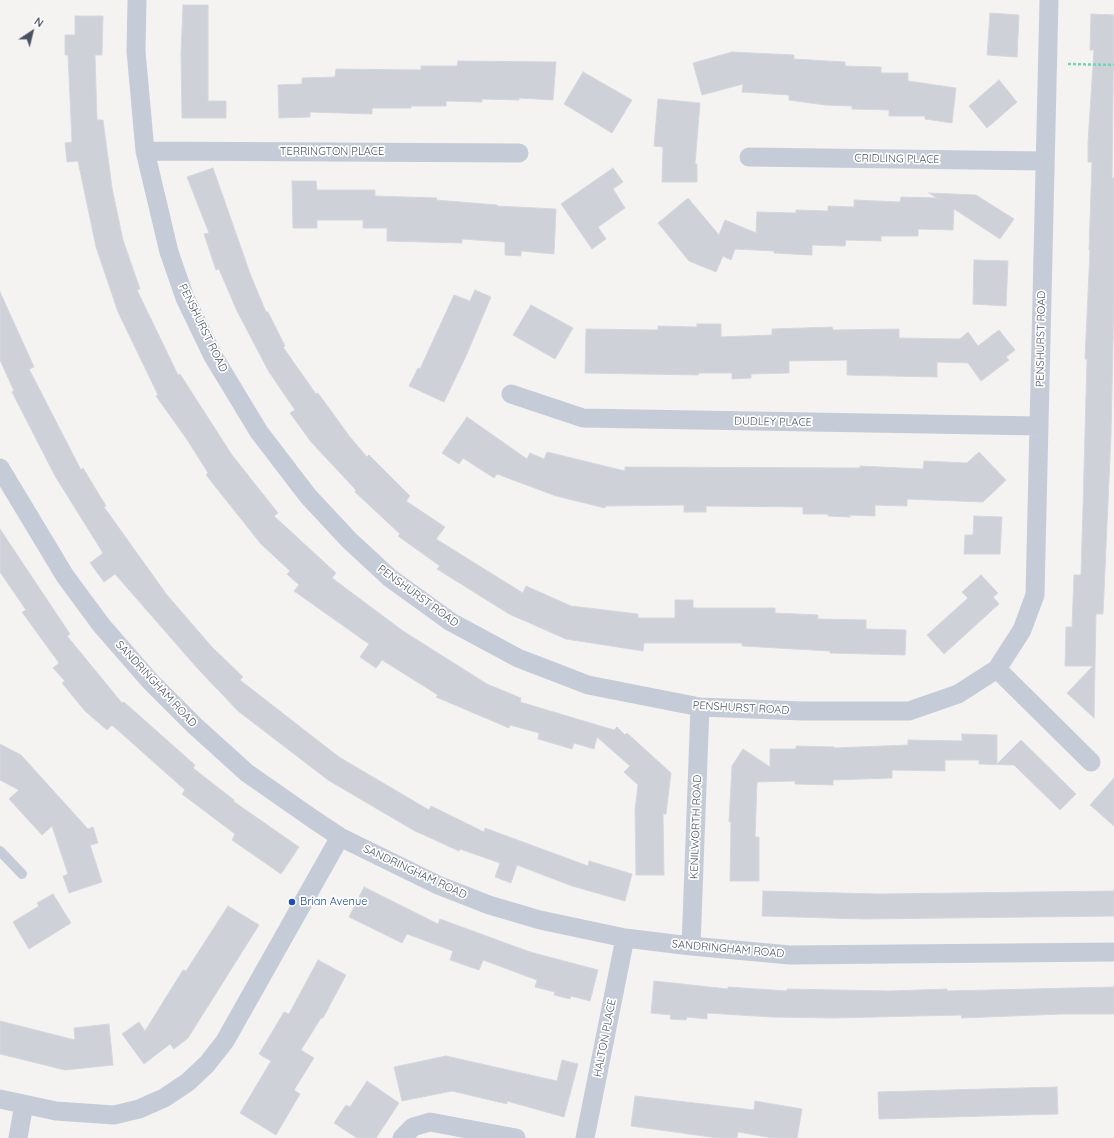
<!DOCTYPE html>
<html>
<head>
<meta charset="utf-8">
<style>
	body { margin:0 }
	#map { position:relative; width:1114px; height:1138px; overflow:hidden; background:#f5f3f2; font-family:Quicksand,sans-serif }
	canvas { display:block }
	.north { position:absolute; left:12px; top:12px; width:40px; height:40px; -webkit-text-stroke:3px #fff; paint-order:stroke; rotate:35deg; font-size:11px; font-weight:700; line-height:16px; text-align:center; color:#495261 }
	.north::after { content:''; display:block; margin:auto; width:14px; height:18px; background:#495261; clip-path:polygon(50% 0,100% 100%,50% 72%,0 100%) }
</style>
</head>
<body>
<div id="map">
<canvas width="1114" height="1138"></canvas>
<div class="north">N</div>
</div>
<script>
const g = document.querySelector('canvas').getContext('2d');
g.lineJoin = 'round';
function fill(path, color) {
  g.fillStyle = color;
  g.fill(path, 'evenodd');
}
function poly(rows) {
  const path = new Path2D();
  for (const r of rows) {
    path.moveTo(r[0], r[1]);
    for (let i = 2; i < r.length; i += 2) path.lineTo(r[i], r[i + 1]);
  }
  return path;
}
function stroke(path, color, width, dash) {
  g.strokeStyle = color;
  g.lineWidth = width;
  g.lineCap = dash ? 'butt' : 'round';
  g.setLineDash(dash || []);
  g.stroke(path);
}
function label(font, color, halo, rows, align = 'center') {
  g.font = font + ' Quicksand,sans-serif';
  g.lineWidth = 3.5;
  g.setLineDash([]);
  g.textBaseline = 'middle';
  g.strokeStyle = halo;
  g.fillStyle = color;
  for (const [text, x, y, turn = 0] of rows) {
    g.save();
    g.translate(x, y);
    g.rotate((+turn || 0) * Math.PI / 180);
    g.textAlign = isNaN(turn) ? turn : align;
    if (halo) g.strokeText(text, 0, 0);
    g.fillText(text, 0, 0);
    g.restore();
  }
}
const building = poly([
	[183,5,208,5,208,101,226,101,226,118,182,118,181,54,183,5],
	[990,13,1019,15,1017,57,987,55,990,13],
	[1091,14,1114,15,1112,178,1114,178,1114,295,1111,435,1103,614,1096,614,1094,718,1067,693,1093,666,1065,666,1066,627,1072,627,1074,575,1081,575,1083,507,1087,359,1085,359,1090,250,1089,250,1092,162,1088,162,1088,142,1094,50,1090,50,1091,14],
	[75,16,103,16,102,55,95,55,97,120,103,120,112,188,123,240,140,289,137,290,178,375,180,374,232,455,278,513,274,516,336,573,332,578,403,631,487,684,521,698,520,702,614,730,617,727,625,735,627,733,671,773,666,814,663,814,664,875,636,875,635,810,638,785,624,772,630,766,597,737,594,749,574,743,572,749,538,739,539,733,510,725,509,728,436,697,438,695,382,660,376,668,360,657,369,644,294,591,299,585,287,574,290,571,261,544,206,475,208,473,188,441,156,396,158,395,118,312,96,247,78,161,67,162,65,143,72,142,68,55,65,55,65,35,75,35,75,16],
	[732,52,794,55,794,59,845,62,845,66,881,67,881,73,908,73,908,81,956,88,952,123,925,119,925,116,889,116,889,110,852,109,852,106,825,105,789,100,789,95,742,92,743,84,702,95,693,63,732,52],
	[458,61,556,62,553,100,519,98,519,100,482,99,482,102,446,101,446,106,411,106,411,108,372,108,372,114,310,112,310,117,279,118,278,85,302,84,302,78,335,77,336,69,421,70,421,66,457,66,458,61],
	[583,72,632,100,612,133,564,104,583,72],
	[999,80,1017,102,987,128,969,106,999,80],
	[658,99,700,103,695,164,697,164,697,182,662,182,663,147,654,146,658,99],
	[213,168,251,276,266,312,268,312,285,346,283,347,316,394,318,393,350,437,367,457,369,455,410,496,406,501,445,527,436,539,523,593,526,586,571,606,638,614,638,618,675,618,675,600,693,600,693,608,775,608,775,613,818,615,818,619,866,620,866,629,906,630,905,655,830,653,830,651,742,646,742,643,644,643,643,651,566,639,509,614,437,569,440,566,398,536,400,534,355,492,356,490,311,442,290,413,295,410,269,372,237,311,219,269,216,270,204,234,209,233,187,177,213,168],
	[613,168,623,182,613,189,625,208,598,227,606,239,592,249,561,204,613,168],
	[292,181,316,181,317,190,375,190,375,196,437,198,436,200,497,205,497,206,556,209,554,254,521,251,521,256,505,255,505,242,462,239,462,243,387,241,387,228,363,228,363,220,317,220,317,228,293,228,292,181],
	[929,193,976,195,1014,219,1000,239,954,209,953,230,918,229,918,236,881,236,881,241,846,240,845,246,812,245,812,255,774,253,774,251,735,249,731,260,723,256,716,272,689,261,658,223,688,198,719,235,725,220,756,233,757,212,796,213,796,210,828,211,828,206,854,207,854,200,900,202,901,197,937,198,929,193],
	[974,260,1008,261,1006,306,973,304,974,260],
	[475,290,491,297,466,356,444,402,409,386,418,368,420,369,454,295,470,301,475,290],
	[0,292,34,367,29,369,81,470,83,468,106,506,104,507,167,595,212,647,243,677,240,680,339,757,429,810,431,806,484,832,485,828,588,866,589,861,632,874,625,901,572,886,517,865,511,883,495,877,500,863,460,849,459,851,413,830,328,780,238,711,198,669,115,574,104,582,90,563,103,553,55,476,12,392,14,391,0,360,0,292],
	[531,305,573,328,555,359,513,335,531,305],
	[697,324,721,324,721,337,772,335,772,329,832,327,833,330,899,329,899,338,960,339,968,332,978,346,999,330,1015,350,1006,357,1009,360,981,381,968,363,937,362,937,377,847,375,847,360,789,361,789,373,751,374,751,378,732,379,732,373,699,373,698,375,585,373,586,329,658,330,658,326,697,327,697,324],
	[467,417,527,459,530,453,544,459,547,452,625,471,625,467,860,468,860,466,923,469,924,461,967,463,979,452,1006,480,983,502,907,499,907,506,875,505,875,516,850,515,850,517,828,516,828,514,803,514,803,507,706,506,706,512,684,512,684,505,606,506,605,508,556,496,497,474,494,478,463,458,459,464,442,453,467,417],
	[974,516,1002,517,1000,554,964,554,965,535,973,535,974,516],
	[0,529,70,634,67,636,122,703,124,702,195,765,193,768,234,800,233,801,299,847,281,874,232,840,235,834,182,794,185,790,112,725,107,730,85,711,62,683,65,681,53,668,59,663,22,612,26,610,0,572,0,529],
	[981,575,998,593,993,597,999,604,944,654,927,635,968,598,962,592,981,575],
	[962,734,997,735,997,764,1021,740,1076,794,1060,810,1014,765,979,764,979,760,945,760,945,771,892,770,892,778,833,780,833,785,795,784,795,781,757,782,755,837,759,837,759,881,730,881,731,822,729,822,732,766,743,749,770,767,770,749,796,749,796,746,834,747,834,748,908,745,908,740,962,741,962,734],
	[0,744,21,755,88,829,93,827,98,843,90,845,102,882,69,893,63,876,68,874,52,826,42,835,9,799,19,790,0,780,0,744],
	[1114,778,1114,826,1090,805,1114,778],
	[364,887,438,924,440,919,530,952,598,970,590,1001,571,996,570,999,554,995,555,992,535,987,537,980,483,960,479,970,450,960,453,951,407,934,402,943,349,917,364,887],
	[763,891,879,894,1114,891,1114,916,865,919,762,916,763,891],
	[53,894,71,923,29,949,13,922,39,906,37,903,53,894],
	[228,906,259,925,188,1038,174,1049,170,1044,144,1064,122,1034,139,1022,145,1031,183,970,186,971,228,906],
	[318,960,346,975,323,1018,321,1018,301,1050,314,1058,294,1090,300,1094,276,1135,240,1113,271,1061,259,1054,284,1012,289,1014,318,960],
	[654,981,728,989,728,987,787,991,787,989,890,991,947,989,947,991,1114,987,1114,1014,1062,1014,962,1018,961,1015,833,1018,771,1017,707,1013,707,1019,687,1017,686,1020,670,1019,671,1015,651,1013,654,981],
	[0,1021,75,1040,74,1028,109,1024,113,1065,65,1070,0,1054,0,1021],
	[446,1056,557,1081,562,1060,578,1064,564,1117,507,1101,507,1104,452,1091,402,1101,394,1067,446,1056],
	[367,1081,399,1103,376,1138,357,1138,334,1123,346,1105,350,1107,367,1081],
	[1057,1087,1058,1114,879,1119,878,1092,1057,1087],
	[635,1096,754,1110,755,1101,802,1109,797,1138,773,1138,738,1132,737,1138,718,1138,631,1126,635,1096]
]);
fill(building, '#ced1d8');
stroke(building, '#d6d7de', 1);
stroke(poly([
	[1068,64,1114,65]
]), '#76d3b3', 2.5, [3, 2]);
stroke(poly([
	[0,851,22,874]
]), '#c6ccd7', 10);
stroke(poly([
	[137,0,136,51,145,151,169,252,185,298,213,356,259,432,308,496,349,540,390,578,451,622,518,658,588,685,700,707,803,711,909,711,958,694,997,669,1022,630,1035,595,1049,0],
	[145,151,519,153],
	[749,157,1045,161],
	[511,394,583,418,1039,426],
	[0,468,65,576,102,626,150,681,195,726,247,773,313,819,340,837,438,885,489,905,540,920,625,938,691,946,790,955,1114,952],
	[997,669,1091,762],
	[691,946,700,707],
	[0,1099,56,1111,114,1115,139,1109,164,1098,188,1082,207,1064,225,1041,340,837],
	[18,1138,24,1104],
	[402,1138,413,1127,430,1122,516,1138],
	[585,1138,625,938]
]), '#c6ccd7', 19);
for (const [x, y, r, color] of [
	[292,902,4,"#1a4fb4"]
]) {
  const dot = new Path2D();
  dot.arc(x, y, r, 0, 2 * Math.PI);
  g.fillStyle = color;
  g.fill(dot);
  stroke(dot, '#fff', 1.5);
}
label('11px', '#495261', '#fff', [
	["TERRINGTON PLACE",332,152],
	["CRIDLING PLACE",897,159,1],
	["PENSHURST ROAD",203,328,64],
	["PENSHURST ROAD",1041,339,-89],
	["DUDLEY PLACE",773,422,1],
	["PENSHURST ROAD",418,596,36],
	["SANDRINGHAM ROAD",156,684,47],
	["PENSHURST ROAD",741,708,3],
	["KENILWORTH ROAD",696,827,-88],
	["SANDRINGHAM ROAD",415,872,25],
	["SANDRINGHAM ROAD",728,949,5],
	["HALTON PLACE",605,1038,-79]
]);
label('11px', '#164399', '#fff', [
	["Brian Avenue",300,902]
], 'left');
</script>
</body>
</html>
